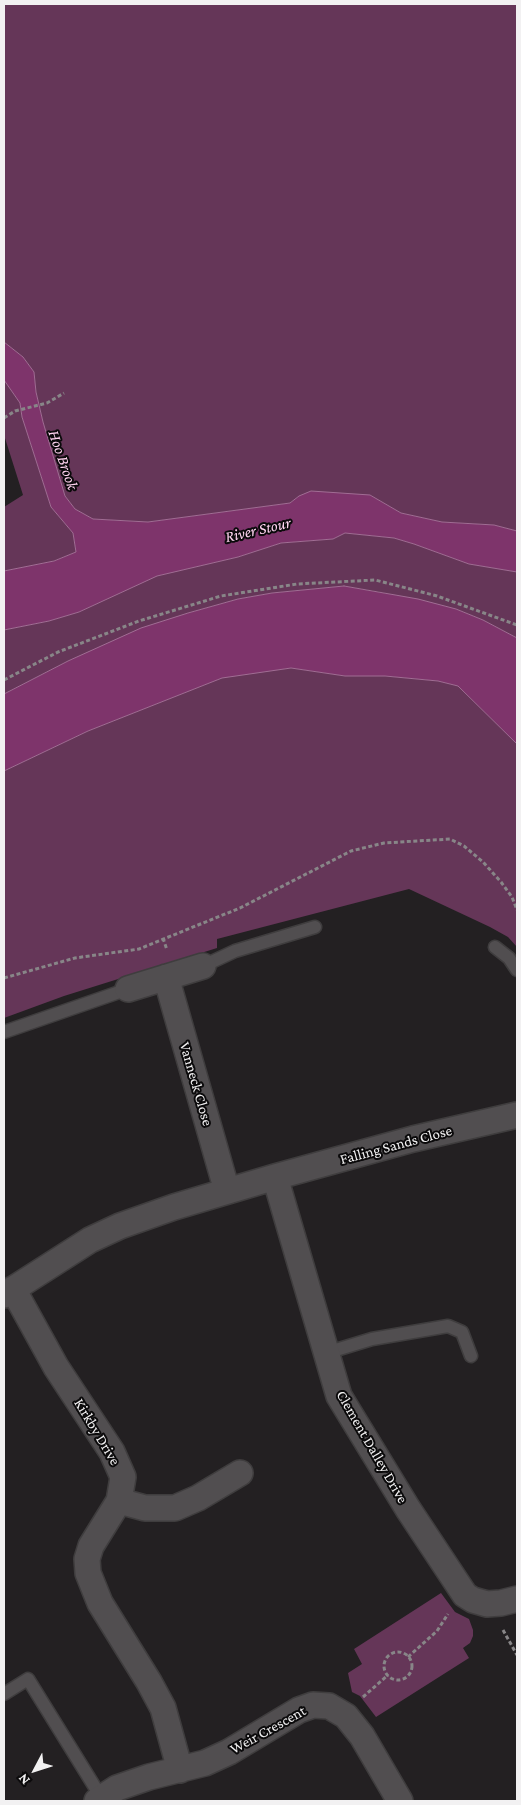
<!DOCTYPE html>
<html>
<head>
<meta charset="utf-8">
<style>
	body { margin:0 }
	#map { position:relative; width:521px; height:1805px; overflow:hidden; background:#232022; font-family:"Crimson Pro",serif }
	canvas { display:block }
	.frame { position:absolute; inset:0; border:5px solid #f2f1f2; pointer-events:none }
	.north { position:absolute; left:10px; top:1745px; width:50px; height:50px; -webkit-text-stroke:4px #0b0a0b; paint-order:stroke; rotate:230deg; font-size:14px; font-weight:700; line-height:20px; text-align:center; color:#f2f1f2 }
	.north::after { content:''; display:block; margin:auto; width:18px; height:22px; background:#f2f1f2; clip-path:polygon(50% 0,100% 100%,50% 72%,0 100%) }
</style>
</head>
<body>
<div id="map">
<canvas width="521" height="1805"></canvas>
<div class="frame"></div>
<div class="north">N</div>
</div>
<script>
const g = document.querySelector('canvas').getContext('2d');
g.lineJoin = 'round';
function fill(path, color) {
  g.fillStyle = color;
  g.fill(path, 'evenodd');
}
function poly(rows) {
  const path = new Path2D();
  for (const r of rows) {
    if (r.length === 3) {
      path.moveTo(r[0] + r[2], r[1]);
      path.arc(r[0], r[1], r[2], 0, 2 * Math.PI);
      continue;
    }
    path.moveTo(r[0], r[1]);
    for (let i = 2; i < r.length; i += 2) path.lineTo(r[i], r[i + 1]);
  }
  return path;
}
function stroke(path, color, width, dash) {
  g.strokeStyle = color;
  g.lineWidth = width;
  g.lineCap = dash ? 'butt' : 'round';
  g.setLineDash(dash || []);
  g.stroke(path);
}
function label(font, color, halo, rows, align = 'center') {
  g.font = font + ' "Crimson Pro",serif';
  g.lineWidth = 4;
  g.setLineDash([]);
  g.textBaseline = 'middle';
  g.strokeStyle = halo;
  g.fillStyle = color;
  for (const [text, x, y, turn = 0] of rows) {
    g.save();
    g.translate(x, y);
    g.rotate((+turn || 0) * Math.PI / 180);
    g.textAlign = isNaN(turn) ? turn : align;
    if (halo) g.strokeText(text, 0, 0);
    g.fillText(text, 0, 0);
    g.restore();
  }
}
fill(poly([
	[4,4,517,4,517,531,494,525,442,522,401,513,370,495,299,496,290,503,148,522,93,519,75,509,65,496,43,422,36,392,34,372,23,357,4,342],
	[4,380,20,403,22,417,51,507,73,533,76,552,51,562,4,571,4,507,23,495,4,435],
	[345,533,394,538,414,544,469,564,517,572,517,638,483,620,456,609,380,592,344,586,272,593,238,599,188,613,68,661,4,694,4,630,49,621,79,612,156,576,238,557,281,543,333,539],
	[291,668,345,676,385,676,438,681,458,686,517,744,517,947,508,937,490,927,409,889,217,939,217,948,64,996,4,1018,4,771,88,731,224,677],
	[441,1593,455,1612,469,1619,473,1630,473,1636,470,1643,463,1648,469,1658,376,1717,360,1696,352,1692,348,1673,362,1664,354,1649]
]), '#653658');
const water = poly([
	[4,342,23,357,34,372,36,392,43,422,65,496,75,509,93,519,148,522,290,503,299,496,311,491,370,495,401,513,442,522,494,525,517,531,517,572,469,564,414,544,394,538,345,533,333,539,281,543,238,557,157,576,79,612,49,621,4,630,4,571,54,561,76,552,73,533,51,507,22,417,20,403,4,380,4,342],
	[344,586,418,599,456,609,483,620,517,638,517,744,458,686,438,681,385,676,345,676,291,668,222,678,88,731,4,771,4,694,68,661,141,628,188,613,238,599,272,593,344,586]
]);
fill(water, '#7e346b');
stroke(water, '#a16d94', 1);
const lane = poly([
	[495,947,509,958,517,970],
	[203,966,235,951,315,927],
	[4,1032,128,989],
	[326,1353,372,1339,448,1326,462,1332,471,1356],
	[4,1694,28,1679,101,1797]
]);
const street = poly([
	[166,977,227,1191],
	[128,989,203,966],
	[275,1177,339,1396,408,1509,465,1595,473,1600,487,1604,501,1603,517,1599],
	[13,1289,56,1367,112,1452,123,1477,119,1501,91,1546,87,1559,88,1573,100,1603,149,1682,163,1708,180,1770],
	[4,1295,90,1240,120,1226,174,1207,275,1177,413,1139,517,1115],
	[119,1501,145,1508,175,1508,198,1498,240,1473],
	[97,1801,117,1788,149,1777,205,1763,229,1752,299,1710,313,1705,329,1706,346,1716,362,1736,400,1801]
]);
stroke(lane, '#3f3d3e', 15);
stroke(street, '#3f3d3e', 28);
stroke(poly([
	[4,418,15,411,47,403,64,393],
	[4,680,58,652,139,621,221,596,297,584,375,580,437,596,517,625],
	[163,938,167,950],
	[4,978,75,958,139,949,240,908,351,851,384,843,450,839,464,846,483,862,501,882,512,897,517,910],
	[503,1630,517,1655],
	[398,1666,14],
	[408,1657,437,1631,448,1614],
	[363,1697,388,1675]
]), '#888688', 3, [4, 2.5]);
stroke(lane, '#514e50', 12);
stroke(street, '#514e50', 25);
label('15px', '#f2f1f2', '#0b0a0b', [
	["Vanneck Close",196,1084,74],
	["Falling Sands Close",396,1145,-15],
	["Kirkby Drive",97,1432,59],
	["Clement Dalley Drive",372,1447,60],
	["Weir Crescent",268,1730,-29]
]);
label('italic 16px', '#ffd3f0', '#0b0a0b', [
	["Hoo Brook",63,460,71],
	["River Stour",258,530,-13]
]);
</script>
</body>
</html>
